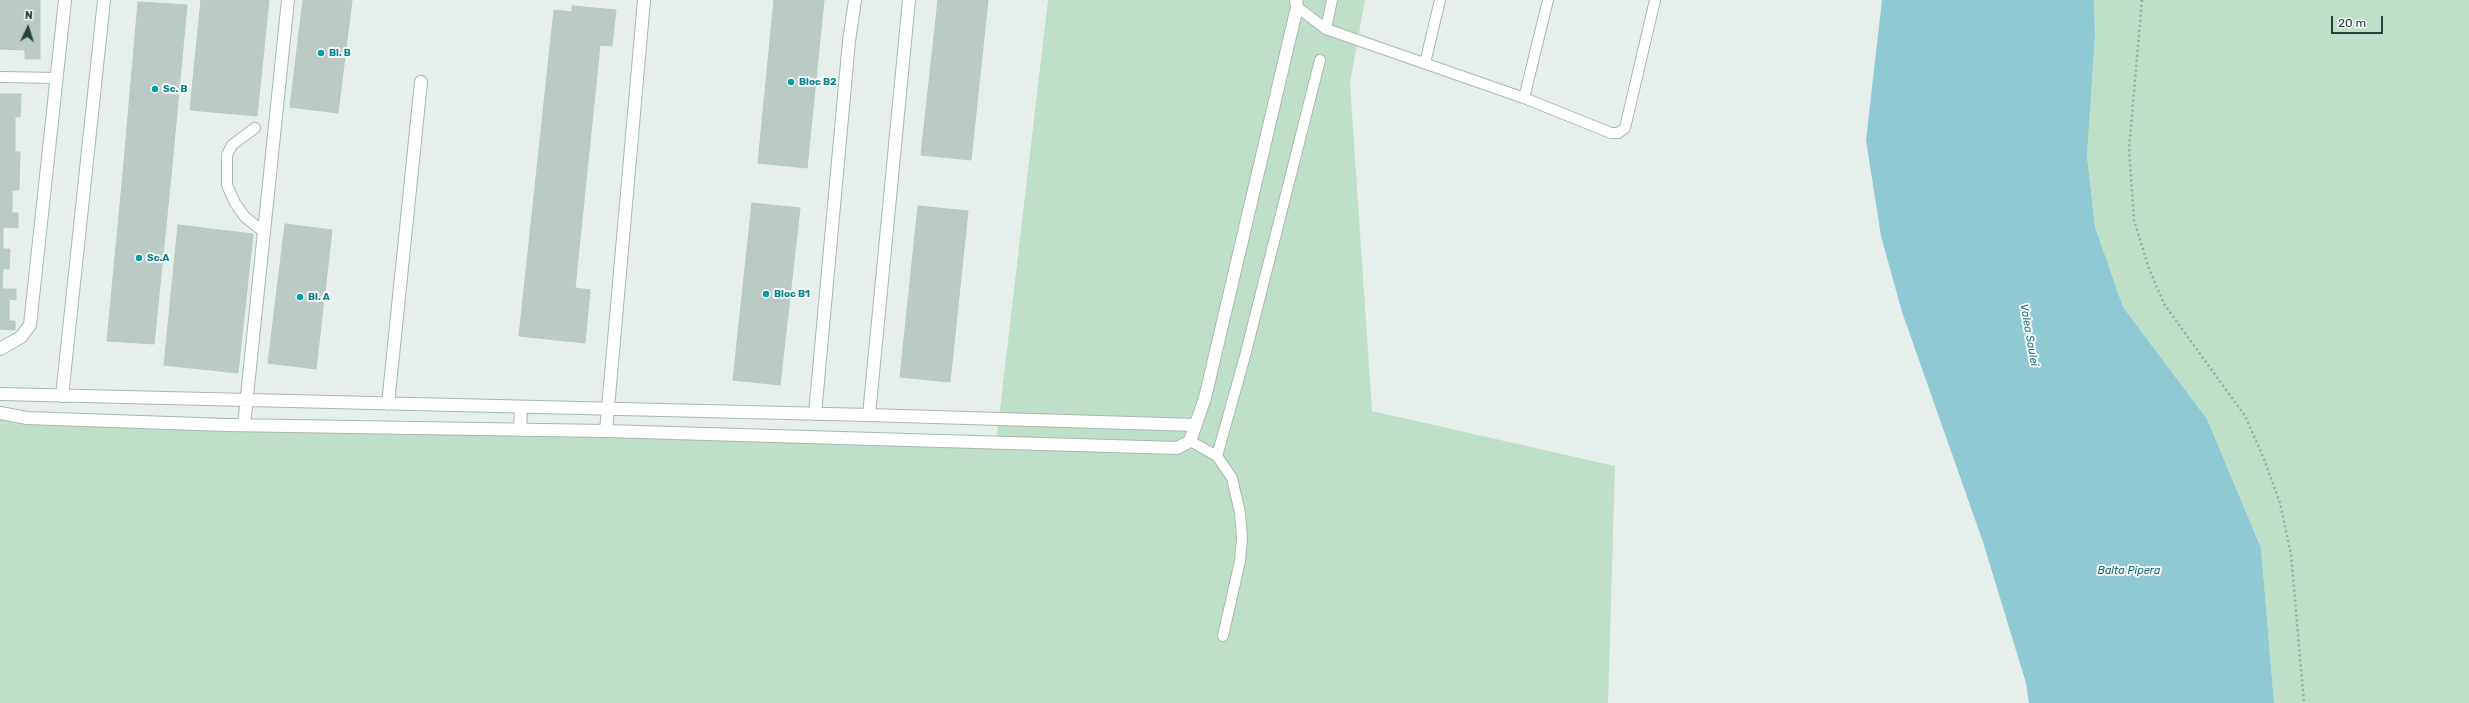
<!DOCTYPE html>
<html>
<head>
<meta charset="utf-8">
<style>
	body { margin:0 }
	#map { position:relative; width:2469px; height:703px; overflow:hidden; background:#e6efeb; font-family:Rubik,sans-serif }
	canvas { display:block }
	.north { position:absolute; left:8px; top:8px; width:40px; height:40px; -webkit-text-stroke:3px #f7fbf9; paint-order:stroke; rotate:4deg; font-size:11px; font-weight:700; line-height:16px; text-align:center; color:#24423a }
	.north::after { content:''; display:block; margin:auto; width:14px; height:18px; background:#24423a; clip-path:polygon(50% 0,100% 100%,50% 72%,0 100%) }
	.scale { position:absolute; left:2331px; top:16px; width:52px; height:18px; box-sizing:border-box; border:2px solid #24423a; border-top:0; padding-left:5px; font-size:12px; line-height:14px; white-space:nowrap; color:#24423a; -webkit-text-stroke:3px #f7fbf9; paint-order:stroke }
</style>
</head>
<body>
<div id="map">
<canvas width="2469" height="703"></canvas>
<div class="north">N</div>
<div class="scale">20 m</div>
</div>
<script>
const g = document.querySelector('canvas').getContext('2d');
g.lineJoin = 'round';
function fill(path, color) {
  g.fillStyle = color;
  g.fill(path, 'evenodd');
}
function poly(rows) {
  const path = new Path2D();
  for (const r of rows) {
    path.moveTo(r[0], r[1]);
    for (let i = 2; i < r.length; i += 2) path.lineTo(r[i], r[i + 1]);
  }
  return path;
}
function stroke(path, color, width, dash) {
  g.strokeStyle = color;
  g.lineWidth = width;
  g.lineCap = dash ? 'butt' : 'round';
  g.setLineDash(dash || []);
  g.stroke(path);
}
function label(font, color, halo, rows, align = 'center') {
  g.font = font + ' Rubik,sans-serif';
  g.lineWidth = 4;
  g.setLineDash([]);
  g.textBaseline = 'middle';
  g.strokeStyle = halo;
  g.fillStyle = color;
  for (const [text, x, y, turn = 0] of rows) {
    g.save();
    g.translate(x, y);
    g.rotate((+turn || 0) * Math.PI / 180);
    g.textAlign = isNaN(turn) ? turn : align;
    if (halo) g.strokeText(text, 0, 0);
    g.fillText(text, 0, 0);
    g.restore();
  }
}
fill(poly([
	[1048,0,1365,0,1350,83,1372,411,1615,466,1608,703,0,703,0,411,996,443],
	[2094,0,2469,0,2469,703,2274,703,2261,548,2207,419,2123,307,2095,227,2087,156,2095,36]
]), '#bfe0c8');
fill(poly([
	[1882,0,2094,0,2095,36,2087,156,2095,227,2123,307,2207,419,2261,548,2274,703,2029,703,2026,683,1983,542,1902,312,1881,236,1866,140]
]), '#8ec9d4');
const building = poly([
	[0,0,40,0,40,59,25,59,25,50,0,49,0,0],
	[201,0,269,0,257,116,190,110,201,0],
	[303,0,352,0,338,113,290,107,303,0],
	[774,0,824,0,807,168,758,163,774,0],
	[938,0,988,0,971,160,921,155,938,0],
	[138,2,187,5,171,176,123,173,138,2],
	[572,6,616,10,612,46,600,45,575,288,590,290,585,343,519,336,554,10,572,12,572,6],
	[0,94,21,94,20,117,15,117,15,152,20,152,19,190,12,190,12,213,18,213,18,228,3,227,3,249,10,249,9,269,3,269,2,289,16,289,16,300,9,299,9,321,15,321,15,330,0,329,0,94],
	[123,173,171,176,154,344,107,341,123,173],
	[752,203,800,208,780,385,733,380,752,203],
	[918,206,968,211,950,382,900,377,918,206],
	[285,224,332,230,316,369,268,363,285,224],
	[178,225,253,234,238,373,164,365,178,225]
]);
fill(building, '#bbcac4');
stroke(building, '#b8c9c2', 1);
const lane = poly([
	[1297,7,1326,29,1524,98,1611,133,1618,133,1625,128,1655,0],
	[1326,29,1332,0],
	[1425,63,1440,0],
	[0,77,57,78],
	[1524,98,1548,0],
	[255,128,232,145,227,155,227,185,235,203,245,217,264,232],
	[1190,441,1217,456,1232,478,1240,513,1242,538,1240,561,1223,636],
	[1217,456,1245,356,1320,60]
]);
const street = poly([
	[0,349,21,337,30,325,65,0],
	[0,394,869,415,1196,425],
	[62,396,104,0],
	[388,404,421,82],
	[0,413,27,418,226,425,606,431,1177,448,1190,441,1205,398,1297,7,1296,0],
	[815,414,849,41,855,0],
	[869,415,909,0],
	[244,425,288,0],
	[520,430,521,407],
	[606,431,644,0]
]);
stroke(lane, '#a8b8b2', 12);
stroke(street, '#a8b8b2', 14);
stroke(poly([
	[2142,0,2129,149,2134,220,2148,266,2164,304,2245,416,2264,459,2280,503,2291,554,2304,703]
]), '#86b3a5', 2.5, [2, 3]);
stroke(lane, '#fff', 10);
stroke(street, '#fff', 12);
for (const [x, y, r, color] of [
	[321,53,4,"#0f9aa8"],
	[791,82,4,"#0f9aa8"],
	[155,89,4,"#0f9aa8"],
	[139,258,4,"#0f9aa8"],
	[766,294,4,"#0f9aa8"],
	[300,297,4,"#0f9aa8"]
]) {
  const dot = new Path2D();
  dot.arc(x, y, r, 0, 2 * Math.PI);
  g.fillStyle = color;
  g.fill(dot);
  stroke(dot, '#f7fbf9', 1.5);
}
label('bold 10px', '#0d838f', '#f7fbf9', [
	["Bl. B",329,53],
	["Bloc B2",799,82],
	["Sc. B",163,89],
	["Sc.A",147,258],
	["Bloc B1",774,294],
	["Bl. A",308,297]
], 'left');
label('italic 11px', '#1c6f80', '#f7fbf9', [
	["Valea Saulei",2029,335,80],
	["Balta Pipera",2129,571]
]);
</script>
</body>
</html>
